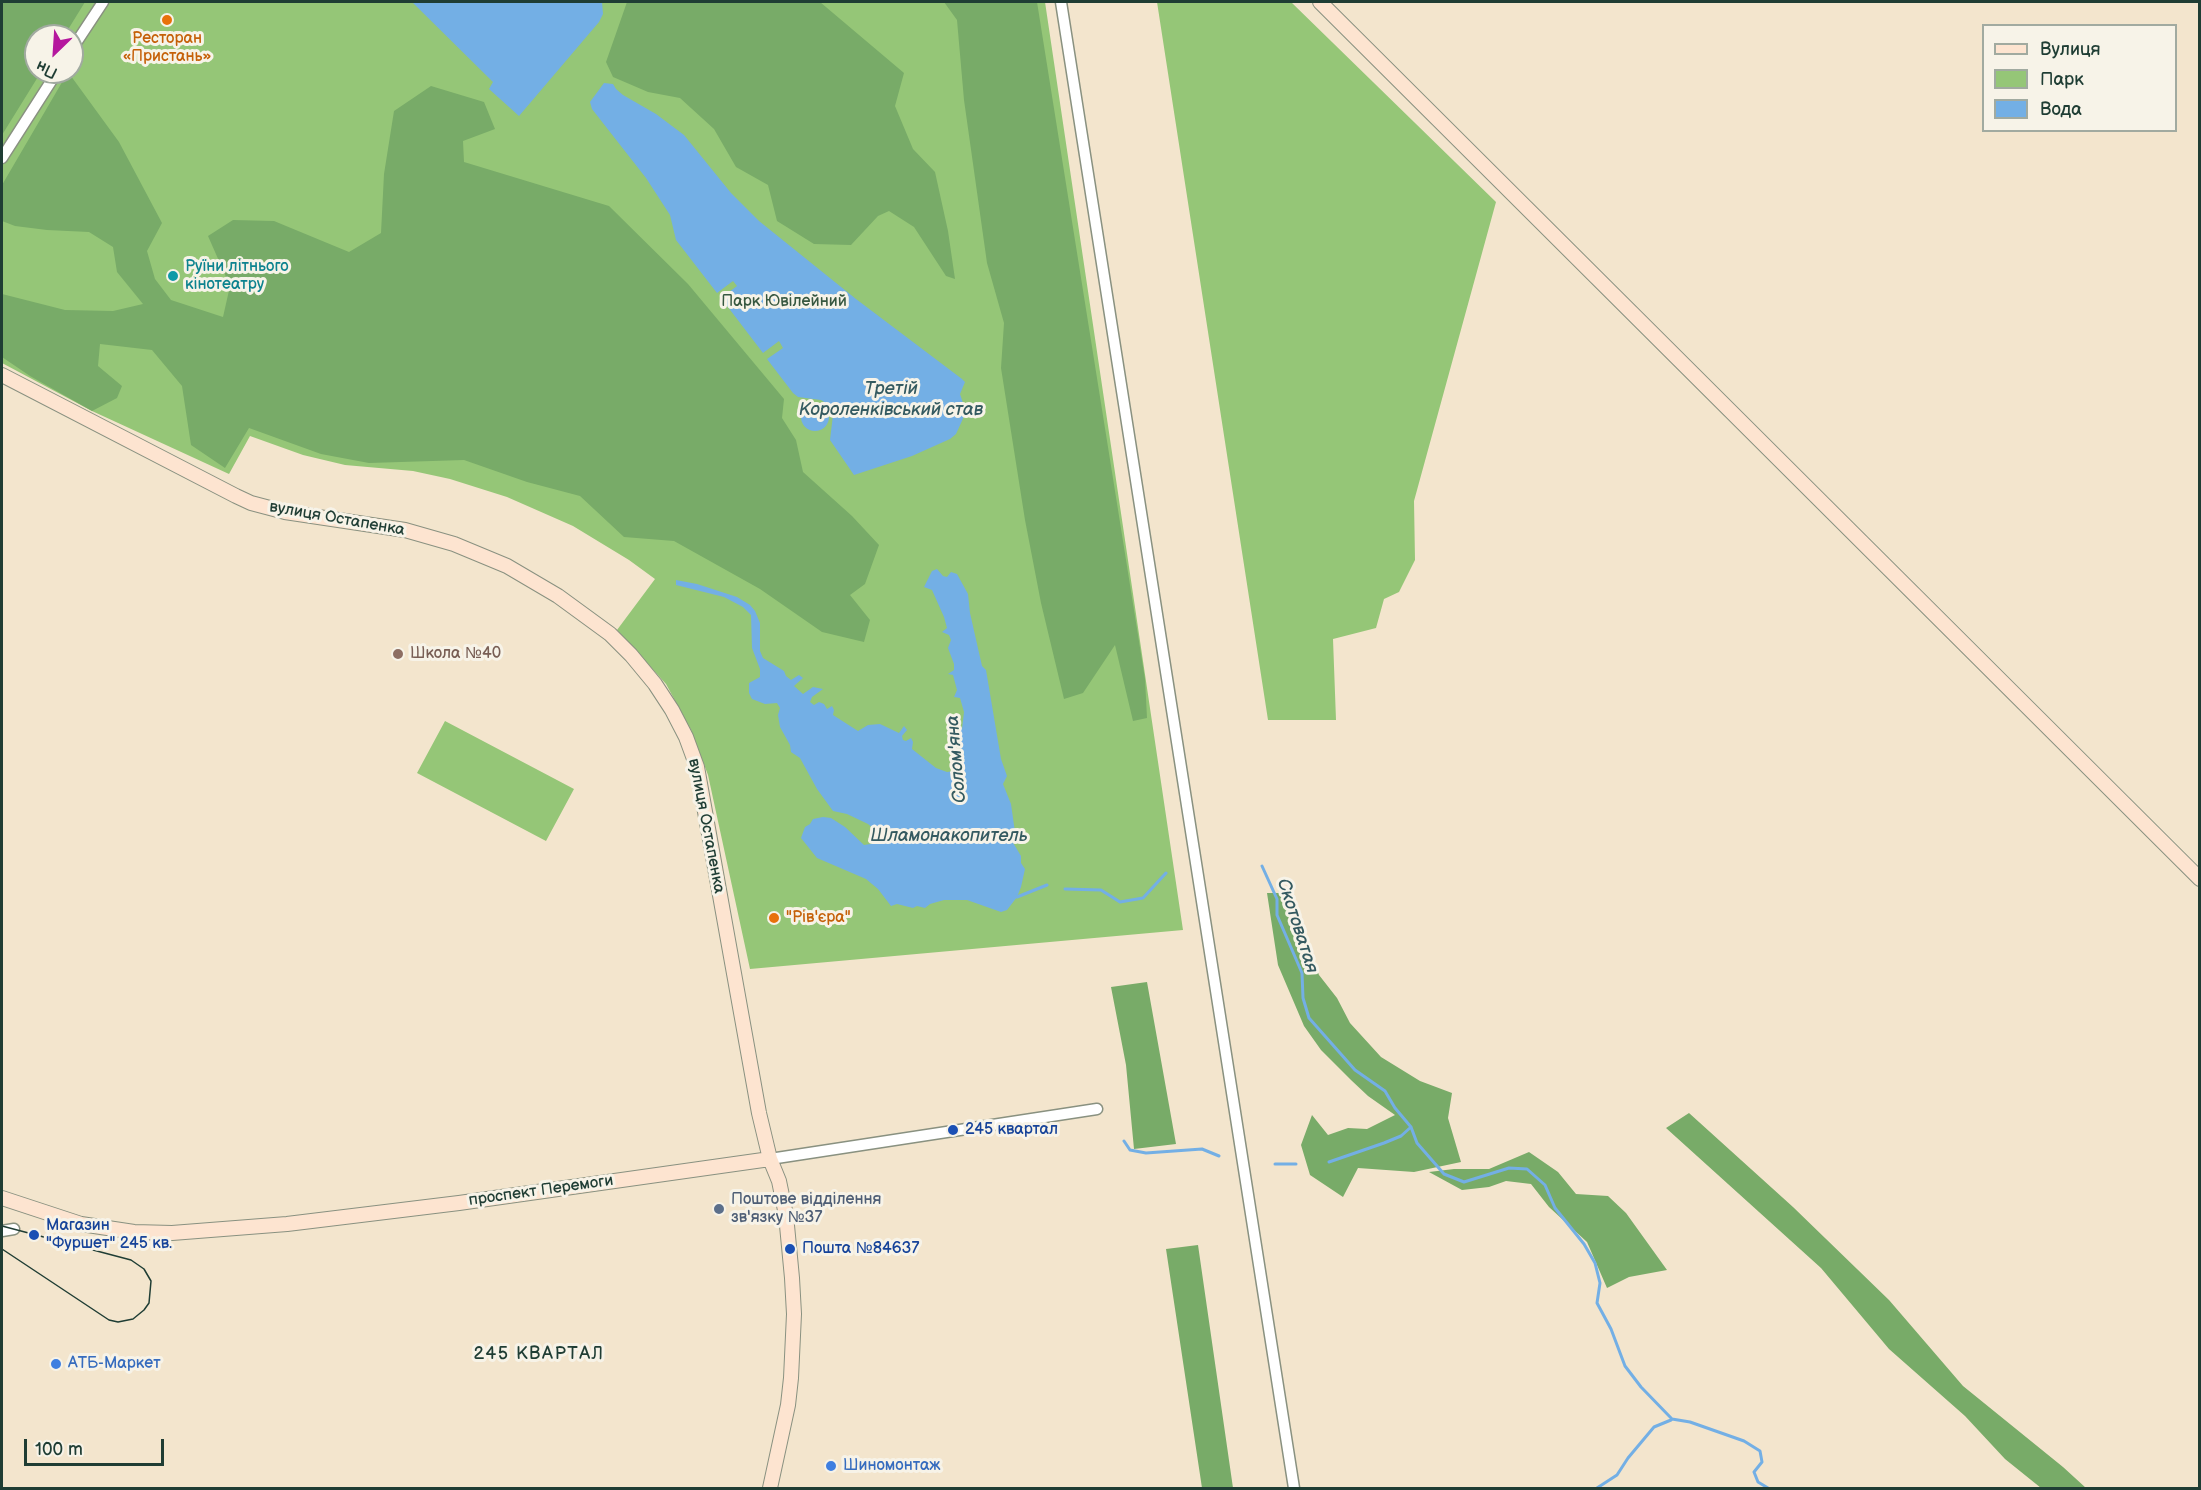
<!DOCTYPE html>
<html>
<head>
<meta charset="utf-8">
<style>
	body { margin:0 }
	#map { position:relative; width:2201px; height:1490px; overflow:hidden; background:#f3e5cd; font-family:"Balsamiq Sans",sans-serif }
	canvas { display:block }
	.frame { position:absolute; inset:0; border:3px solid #1f3d34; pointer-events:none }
	.legend { position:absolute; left:1982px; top:24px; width:195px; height:108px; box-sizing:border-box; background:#f7f3e8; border:2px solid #a1aaa0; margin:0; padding:8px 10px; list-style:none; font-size:18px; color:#1f3d34 }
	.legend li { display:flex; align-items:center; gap:12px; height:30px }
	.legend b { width:30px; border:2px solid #a1aaa0 }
	.north { position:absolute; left:24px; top:24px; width:60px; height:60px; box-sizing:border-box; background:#f7f3e8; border:2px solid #a1aaa0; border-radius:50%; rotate:205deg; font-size:16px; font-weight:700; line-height:24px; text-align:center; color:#1f3d34 }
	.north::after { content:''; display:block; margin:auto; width:21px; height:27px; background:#b5179e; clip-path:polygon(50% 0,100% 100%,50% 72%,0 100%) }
	.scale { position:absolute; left:24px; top:1439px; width:140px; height:27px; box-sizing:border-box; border:3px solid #1f3d34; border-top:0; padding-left:8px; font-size:18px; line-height:21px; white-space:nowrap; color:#1f3d34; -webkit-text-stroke:4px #f7f3e8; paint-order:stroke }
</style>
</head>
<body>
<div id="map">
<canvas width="2201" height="1490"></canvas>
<div class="frame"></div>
<ul class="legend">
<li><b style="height:8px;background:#fde4d0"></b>Вулиця</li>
<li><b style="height:16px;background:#95c677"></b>Парк</li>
<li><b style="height:16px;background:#73afe5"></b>Вода</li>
</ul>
<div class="north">Пн</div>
<div class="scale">100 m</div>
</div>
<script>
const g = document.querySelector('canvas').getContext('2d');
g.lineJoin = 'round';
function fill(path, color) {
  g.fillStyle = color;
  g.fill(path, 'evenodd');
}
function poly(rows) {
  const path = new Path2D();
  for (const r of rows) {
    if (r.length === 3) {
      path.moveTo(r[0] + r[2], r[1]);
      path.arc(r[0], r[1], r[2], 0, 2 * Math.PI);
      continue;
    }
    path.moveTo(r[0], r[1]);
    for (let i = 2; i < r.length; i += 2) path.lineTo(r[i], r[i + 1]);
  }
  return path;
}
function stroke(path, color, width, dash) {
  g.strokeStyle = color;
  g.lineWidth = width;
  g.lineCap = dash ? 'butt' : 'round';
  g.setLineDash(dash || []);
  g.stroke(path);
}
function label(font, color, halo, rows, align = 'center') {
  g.font = font + ' "Balsamiq Sans",sans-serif';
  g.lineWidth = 6;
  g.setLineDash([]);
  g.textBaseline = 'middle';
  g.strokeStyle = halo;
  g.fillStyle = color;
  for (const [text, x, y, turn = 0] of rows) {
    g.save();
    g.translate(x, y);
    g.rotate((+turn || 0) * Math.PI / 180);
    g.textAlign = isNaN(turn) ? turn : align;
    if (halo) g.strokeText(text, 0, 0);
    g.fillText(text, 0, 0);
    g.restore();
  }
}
fill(poly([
	[2,2,1045,2,1183,930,750,969,708,775,691,730,666,684,617,630,655,579,629,560,573,526,507,497,450,479,413,471,345,465,303,455,250,436,229,474,92,411,2,363],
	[36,36,72,36,72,72,36,72],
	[1157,2,1291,2,1496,202,1414,501,1415,560,1399,592,1384,599,1376,628,1333,639,1336,720,1268,720],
	[445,721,574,789,546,841,417,773]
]), '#95c677');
fill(poly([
	[2,2,85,2,64,36,36,36,36,72,41,72,2,135],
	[627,2,820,2,904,73,895,106,913,149,935,172,948,231,955,279,946,276,914,227,889,211,878,216,851,245,814,244,777,221,768,185,736,167,714,129,680,98,648,92,613,77,606,62],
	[944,2,1037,2,1145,679,1147,718,1133,721,1115,645,1083,693,1064,699,1041,603,1025,520,1001,368,1004,323,987,263,964,100,957,20],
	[68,72,119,142,162,223,147,251,155,279,171,300,223,317,230,286,208,236,233,220,274,221,349,252,381,233,384,174,394,111,431,86,484,102,495,129,463,141,464,162,609,206,688,284,784,399,782,418,796,440,803,472,852,516,879,545,865,584,850,595,870,620,864,642,822,632,760,589,674,541,624,537,580,496,527,482,464,460,369,463,321,454,249,428,225,468,191,445,182,386,152,350,100,344,98,366,122,386,117,398,92,411,30,376,2,357,2,294,65,310,113,311,143,304,117,272,113,247,89,232,47,230,15,226,2,221,2,185],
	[1267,893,1286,893,1319,975,1337,998,1350,1023,1381,1057,1420,1081,1452,1093,1448,1118,1461,1162,1414,1172,1358,1168,1343,1197,1310,1175,1301,1145,1312,1115,1328,1135,1348,1128,1367,1129,1395,1115,1368,1096,1351,1080,1321,1050,1304,1026,1278,965],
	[1147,982,1176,1144,1134,1149,1126,1065,1111,987],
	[1689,1113,1793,1207,1889,1300,1963,1386,2063,1467,2086,1488,2041,1488,2005,1459,1965,1416,1889,1349,1821,1268,1666,1128],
	[1529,1152,1558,1172,1576,1194,1608,1196,1626,1213,1667,1270,1629,1277,1607,1288,1587,1242,1549,1207,1531,1184,1506,1181,1489,1187,1462,1190,1429,1172,1454,1169,1489,1169],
	[1198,1245,1233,1488,1202,1488,1166,1249]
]), '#78ab68');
fill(poly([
	[412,2,602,2,603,14,599,22,519,116,489,89,493,82],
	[604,83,613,84,616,89,623,95,656,114,684,135,731,193,759,221,856,299,962,379,965,382,960,394,966,412,956,434,950,439,912,456,854,475,830,440,833,415,829,405,821,400,798,397,793,393,767,359,783,348,779,341,763,353,721,298,737,286,733,281,717,293,676,240,670,215,646,178,592,109,590,102],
	[815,417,14],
	[937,569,943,576,947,577,951,572,957,574,968,594,970,613,982,666,986,670,1001,759,1007,776,1003,784,1011,804,1015,832,1012,841,1021,856,1021,863,1025,869,1021,887,1017,897,1007,910,1001,912,967,900,944,900,930,904,925,908,917,906,913,908,897,904,891,906,878,889,866,879,817,858,801,838,805,827,810,824,813,819,823,817,831,818,845,827,864,845,883,842,883,837,868,824,847,814,833,811,817,789,800,758,791,752,790,745,780,727,778,715,780,708,777,703,765,704,752,699,749,693,749,683,760,677,760,669,752,648,751,615,743,607,724,597,676,585,676,580,697,584,737,597,750,605,755,611,760,623,760,651,763,658,784,671,786,676,791,680,799,675,803,678,794,686,803,694,813,687,823,689,812,697,810,702,814,705,819,702,824,704,827,709,832,706,834,710,833,715,858,731,868,725,880,724,899,733,904,726,907,730,902,736,903,740,906,741,911,738,913,742,912,749,936,768,947,772,954,771,964,761,963,750,957,746,956,741,960,736,958,731,962,729,964,712,960,698,954,697,957,690,953,675,948,674,954,670,954,664,948,648,951,640,949,635,942,632,947,628,944,617,932,590,924,587,932,571]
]), '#73afe5');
stroke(poly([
	[1262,866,1277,899,1277,915,1302,973,1303,998,1309,1018,1355,1070,1385,1091,1395,1108,1411,1127,1417,1143,1444,1174,1464,1182,1509,1168,1527,1169,1545,1185,1555,1208,1584,1244,1595,1263,1600,1283,1597,1303,1611,1329,1625,1366,1641,1387,1672,1419,1690,1422,1744,1441,1760,1451,1762,1462,1754,1472,1758,1482,1768,1488],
	[1065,889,1101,890,1120,902,1143,898,1166,873],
	[1013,894,1017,897,1047,885],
	[1124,1141,1130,1150,1146,1153,1202,1149,1219,1156],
	[1329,1162,1384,1143,1401,1136,1411,1127],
	[1275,1164,1296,1164],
	[1597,1488,1617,1475,1628,1458,1654,1427,1671,1420]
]), '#73afe5', 3);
const street = poly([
	[1061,2,1294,1488],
	[72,49,103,2],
	[2,158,57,72],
	[770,1159,1097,1109],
	[2,1231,14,1229]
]);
const secondary = poly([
	[1320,2,2200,879],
	[2,375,236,496,251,503,285,512,405,530,454,544,507,566,558,596,610,634,631,655,655,684,672,710,686,737,697,767,759,1113,770,1159,779,1181,786,1215,792,1278,794,1314,791,1378,788,1405,770,1488],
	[2,1198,81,1224,134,1232,172,1233,287,1224,459,1203,770,1159]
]);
stroke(street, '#899180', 13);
stroke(secondary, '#899180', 16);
stroke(street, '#fff', 10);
stroke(secondary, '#fde4d0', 14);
stroke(poly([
	[2,1226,131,1260,144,1269,151,1281,149,1303,144,1310,133,1319,118,1322,109,1320,2,1249]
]), '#1f3d34', 1.5);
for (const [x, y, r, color] of [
	[167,20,6,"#e8710a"],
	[173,276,6,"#0f9aa8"],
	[398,654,6,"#8d6e63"],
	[774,918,6,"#e8710a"],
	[953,1130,6,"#1a4fb4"],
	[719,1209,6,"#5c6f8a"],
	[34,1235,6,"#1a4fb4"],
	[790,1249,6,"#1a4fb4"],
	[56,1364,6,"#3f7fe0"],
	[831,1466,6,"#3f7fe0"]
]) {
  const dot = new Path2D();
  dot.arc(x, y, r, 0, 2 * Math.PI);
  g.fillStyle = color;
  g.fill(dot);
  stroke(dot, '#f7f3e8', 2);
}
label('16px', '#c56008', '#f7f3e8', [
	["Ресторан",167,39],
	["«Пристань»",167,57],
	["\"Рів'єра\"",786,918,"left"]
]);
label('16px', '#0d838f', '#f7f3e8', [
	["Руїни літнього",185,267],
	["кінотеатру",185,285]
], 'left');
label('16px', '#375841', '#f7f3e8', [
	["Парк Ювілейний",784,302]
]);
label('16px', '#1f3d34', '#f7f3e8', [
	["вулиця Остапенка",337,519,10],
	["вулиця Остапенка",706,826,79],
	["проспект Перемоги",541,1191,-8]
]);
label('16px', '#785e54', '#f7f3e8', [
	["Школа №40",410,654]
], 'left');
label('16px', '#164399', '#f7f3e8', [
	["245 квартал",965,1130],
	["Магазин",46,1226],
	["\"Фуршет\" 245 кв.",46,1244],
	["Пошта №84637",802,1249]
], 'left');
label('16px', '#4e5e75', '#f7f3e8', [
	["Поштове відділення",731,1200],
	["зв'язку №37",731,1218]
], 'left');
label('16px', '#366cbe', '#f7f3e8', [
	["АТБ-Маркет",68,1364],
	["Шиномонтаж",843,1466]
], 'left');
label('italic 18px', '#345a60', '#f7f3e8', [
	["Третій",891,389],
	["Короленківський став",891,410],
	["Солом'яна",957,759,-95],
	["Шламонакопитель",949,836],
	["Скотоватая",1297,926,72]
]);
g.letterSpacing = '1.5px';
label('18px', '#1f3d34', '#f7f3e8', [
	["245 КВАРТАЛ",539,1354]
]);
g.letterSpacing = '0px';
</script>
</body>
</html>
